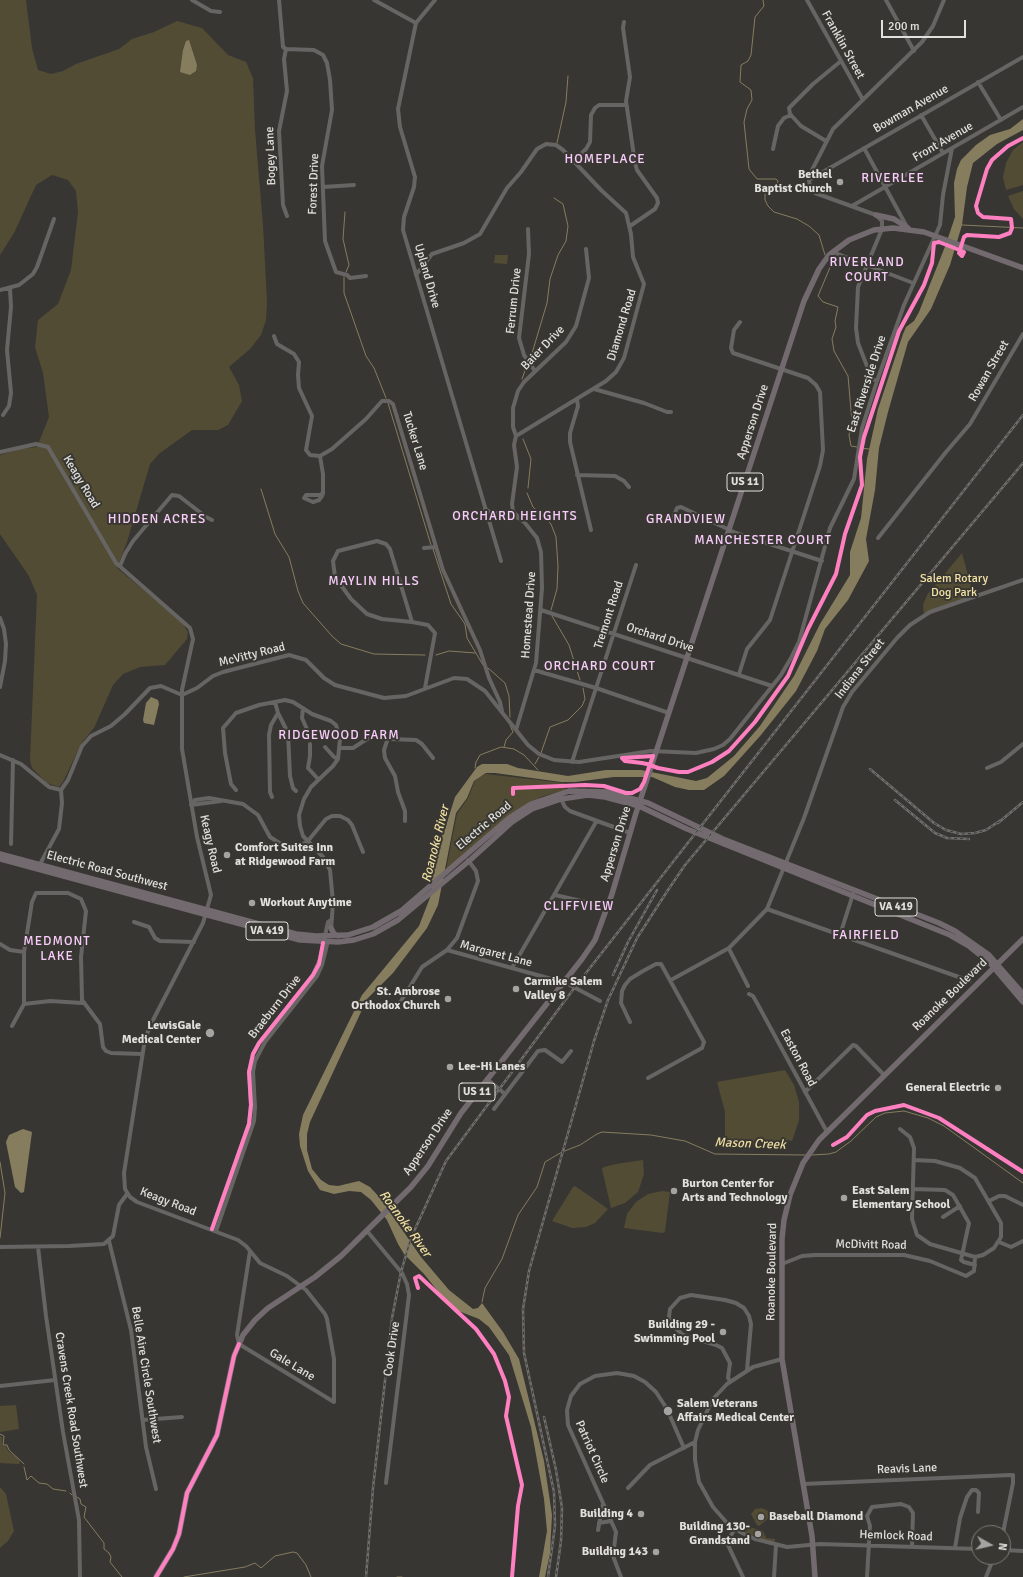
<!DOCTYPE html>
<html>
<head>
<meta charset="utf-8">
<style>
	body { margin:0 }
	#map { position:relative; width:1023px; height:1577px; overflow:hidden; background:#383633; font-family:Signika,sans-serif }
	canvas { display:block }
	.north { position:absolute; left:971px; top:1525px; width:40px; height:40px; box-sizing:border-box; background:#393732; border:1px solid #7c7b76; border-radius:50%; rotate:98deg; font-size:11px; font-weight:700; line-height:16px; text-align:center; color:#e1e0dd }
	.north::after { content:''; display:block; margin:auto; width:14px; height:18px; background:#a6a4a2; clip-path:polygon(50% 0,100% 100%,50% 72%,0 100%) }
	.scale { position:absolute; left:881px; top:20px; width:85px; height:18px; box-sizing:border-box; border:2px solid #e1e0dd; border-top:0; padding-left:5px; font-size:12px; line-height:14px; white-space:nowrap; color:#e1e0dd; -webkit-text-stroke:3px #393732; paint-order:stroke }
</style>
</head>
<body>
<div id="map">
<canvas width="1023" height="1577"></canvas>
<div class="north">N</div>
<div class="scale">200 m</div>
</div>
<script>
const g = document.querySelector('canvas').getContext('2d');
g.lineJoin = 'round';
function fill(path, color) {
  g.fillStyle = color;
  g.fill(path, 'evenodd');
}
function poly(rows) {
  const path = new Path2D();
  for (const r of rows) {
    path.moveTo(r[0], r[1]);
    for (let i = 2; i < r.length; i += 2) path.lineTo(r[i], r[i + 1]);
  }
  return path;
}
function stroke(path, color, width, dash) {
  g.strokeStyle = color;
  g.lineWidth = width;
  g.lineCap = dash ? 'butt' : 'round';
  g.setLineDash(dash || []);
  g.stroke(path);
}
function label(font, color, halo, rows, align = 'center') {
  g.font = font + ' Signika,sans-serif';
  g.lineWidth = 4;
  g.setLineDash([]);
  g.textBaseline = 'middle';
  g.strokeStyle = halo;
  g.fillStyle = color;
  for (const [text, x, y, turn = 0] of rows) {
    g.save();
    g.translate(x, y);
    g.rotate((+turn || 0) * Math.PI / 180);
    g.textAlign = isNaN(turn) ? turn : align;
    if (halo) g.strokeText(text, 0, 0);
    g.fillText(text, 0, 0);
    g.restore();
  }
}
fill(poly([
	[0,0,26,0,32,48,38,70,51,74,63,71,76,64,119,49,132,39,154,32,177,21,202,28,228,55,246,62,253,78,255,130,263,225,267,302,266,320,261,335,250,349,229,367,239,385,242,401,228,425,218,430,192,430,160,453,150,464,127,542,117,568,181,621,188,632,187,639,165,665,140,667,123,674,113,685,94,728,82,742,63,782,59,787,47,783,32,768,30,760,37,595,29,576,0,534,0,455,20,449,37,447,49,417,43,373,35,347,38,320,58,304,71,270,78,212,76,191,68,180,52,175,36,185,14,233,0,255],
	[1023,142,1023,185,1006,190,1003,177,1006,163,1013,150],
	[1023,191,1023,219,1014,209,1008,196],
	[495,255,508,255,507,264,494,263],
	[962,553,974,597,924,615,923,605,927,595],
	[486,774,564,783,565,790,543,796,527,804,446,870,457,814,468,798,475,781,480,777],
	[785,1070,794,1085,799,1102,799,1120,792,1141,787,1140,786,1147,725,1144,725,1112,717,1082],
	[643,1160,644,1174,638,1192,625,1203,611,1208,602,1169,604,1167,616,1164],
	[575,1186,608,1209,595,1223,586,1227,572,1228,552,1221,573,1187],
	[662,1191,670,1192,665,1231,663,1233,624,1228,627,1214,636,1202,648,1194],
	[16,1405,19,1429,0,1432,0,1406],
	[0,1436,2,1437,2,1446,6,1446,8,1451,18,1458,20,1462,19,1464,0,1463],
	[0,1487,6,1494,14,1531,8,1541,0,1548],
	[762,1508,768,1511,770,1517,759,1526,757,1525,751,1514,755,1509],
	[750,1527,763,1531,766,1538,775,1539,775,1542,757,1538,745,1532]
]), '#534c34');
fill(poly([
	[189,40,197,65,196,71,190,75,180,72,183,50,186,41],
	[1023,119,1023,130,997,144,973,163,967,187,962,225,950,265,931,309,908,342,888,412,879,448,875,490,866,539,869,561,848,600,825,629,817,651,796,691,761,735,734,765,724,776,704,790,689,790,675,787,652,777,614,777,575,782,561,782,495,773,486,773,474,781,467,798,456,813,438,905,427,928,393,973,367,999,310,1122,307,1134,307,1150,312,1169,321,1180,329,1185,338,1186,359,1181,370,1187,381,1199,421,1257,449,1290,473,1309,478,1308,482,1303,503,1332,519,1359,544,1461,552,1515,550,1553,545,1577,539,1577,547,1531,544,1499,531,1427,509,1355,489,1327,479,1319,456,1310,445,1300,424,1274,404,1254,398,1244,387,1220,371,1200,361,1192,349,1191,334,1194,320,1190,308,1171,300,1146,299,1134,303,1115,362,995,419,926,431,895,432,885,429,857,444,832,455,797,477,767,482,764,507,764,518,768,568,776,606,770,641,770,696,781,707,778,734,756,760,726,794,676,820,624,850,575,850,552,861,518,867,459,878,409,903,334,906,327,914,321,919,312,946,244,955,217,954,183,957,169,961,160,976,145,990,135,1010,129],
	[151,697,158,700,159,704,154,725,144,723,143,720,146,703],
	[23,1129,32,1132,24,1192,21,1193,15,1187,6,1142,9,1135]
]), '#867d5e');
stroke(poly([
	[763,0,764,6,755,17,751,55,748,61,741,65,740,82,751,90,752,100,747,109,744,122,749,169,757,179,776,179,778,181,777,185,765,194,765,200,768,206,774,212,797,219,809,226,819,235,825,255],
	[557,143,566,102,568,76],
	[345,212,343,239,349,265,346,272],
	[962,225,1023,228],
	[829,259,831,265,818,296,823,302,838,307,835,321,836,327,832,339,834,351,848,376,852,422,849,435,851,446,857,447],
	[344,277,344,293,366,356,374,368,386,398],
	[530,360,547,303,550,279,558,255,566,241,568,226,563,204,554,198],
	[522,379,527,365],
	[388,403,431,545],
	[523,439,531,459,528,488],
	[860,448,869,449],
	[261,489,275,534,289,557,298,591,303,603,332,636,341,644,374,654,425,655],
	[527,493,533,507,551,524,556,537,558,566,557,589,551,610],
	[433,549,451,604,465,624,467,638,483,665],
	[552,616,569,645,580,680],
	[436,655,449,651,475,653],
	[488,668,505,683,509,696,510,717],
	[504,747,506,740,513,732,510,725],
	[541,753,550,727,568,720,582,706,585,699,583,688],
	[535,764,539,757],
	[475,768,476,762,480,755,501,747,514,749,524,755,538,770],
	[812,1155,829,1154,836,1152,851,1141,876,1117,885,1113,904,1111,928,1118,944,1126,1023,1183],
	[0,1162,5,1193,0,1238],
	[482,1302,485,1288,502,1259,518,1215,537,1187,545,1162,562,1152,580,1145,597,1134,602,1132,651,1135,685,1141,715,1154,805,1155],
	[0,1434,4,1436,3,1445,7,1445,9,1450,24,1464],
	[24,1467,27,1480,31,1476,39,1483,47,1484,53,1489,66,1491],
	[70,1493,72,1495],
	[77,1497,80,1499,81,1504,86,1507,84,1517,104,1543,104,1549,109,1553,111,1557,110,1562,122,1577],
	[184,1577,245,1567,255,1563,261,1568,275,1556,293,1552,297,1553,306,1565,311,1577],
	[397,1577,402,1577]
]), '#867d5e', 1);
stroke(poly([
	[192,0,211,11,220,12],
	[279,0,283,47,286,49,284,59,287,91,279,131,283,205,287,216],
	[374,0,416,23],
	[435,0,416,23,398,109,400,127,415,177,414,187,404,217,403,230,501,561],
	[807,0,863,100],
	[886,0,914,51],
	[624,22,623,28,630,77,626,101,635,163,637,170,657,198,658,203,655,209,630,226],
	[286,49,314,50,323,55,327,63,330,80,332,110,322,166,325,241,336,272,347,275,350,278,366,276],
	[978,82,1001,120],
	[921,115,943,153],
	[826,141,801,126,790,114,789,108,813,84,841,61],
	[864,148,907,227],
	[773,149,778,126,784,118,791,115],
	[575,160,586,149,590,142,591,115,595,108,599,105,626,105],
	[809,180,1023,57],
	[323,187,354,185],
	[852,206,1023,107],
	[528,229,529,254,519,338,524,355,535,371],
	[833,252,913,283],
	[416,275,432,254,464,243,480,234,507,188,521,172,537,149,546,144,556,145,563,150,601,190,626,213,631,234,633,257,644,284,624,358,616,372,606,381,516,436,514,445,517,467,512,504,513,511,519,518],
	[0,290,19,285,33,274,37,267,54,219],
	[274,336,277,344,294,354,299,362,298,375,299,388,312,416,306,450,310,455,320,456,332,449,366,419,382,401,389,401,393,404,443,570,480,650,489,678,500,702,502,711],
	[877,381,872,379,858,343,856,328,858,287,882,229,882,221,876,215,815,193,810,187,809,180,812,170,833,129,922,42,933,26,944,0],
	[594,389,644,403,667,412,671,412],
	[577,400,578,406,570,433,570,442,591,530],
	[3,415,9,406,11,393,7,350,11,307,10,289],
	[516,436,513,427,513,408,518,391,524,382,566,342,576,326,589,278,586,249],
	[0,452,36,444,48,447,116,563,190,628,193,639,182,690,182,749,197,837,211,895,203,923,151,1024,145,1039,124,1173,125,1189,130,1197,137,1202,238,1240,246,1246,260,1263,287,1276,306,1290,325,1314,327,1319,334,1359,334,1402],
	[320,456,323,474,323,493,322,496,319,500,313,502,304,498,306,495,320,495,323,493],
	[577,475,615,476,624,481,629,487],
	[485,509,490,512,519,518,525,523,537,538,541,552,542,588,536,663,516,730],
	[673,518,677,508,681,507,736,533,822,561],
	[878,538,946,452,970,424,1023,334],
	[377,541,386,544,390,549,412,622,382,619,367,614,351,599,335,577,333,561,338,551,377,541],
	[424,548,436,547],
	[120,566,125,554,133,541,172,495,179,496,206,517,212,520],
	[541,610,772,686],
	[0,618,4,629,6,644,5,661,0,687],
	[412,622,428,625,435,633,425,688],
	[534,670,596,688,669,713],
	[739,674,747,649,770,620,820,466,823,450,820,392,816,385,808,378,733,353,731,348,734,330,740,322],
	[275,702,278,713,288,733,290,776,293,788,296,791],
	[303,708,302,718,310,736],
	[388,738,384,750,385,758,395,776,398,792,405,811,405,821],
	[310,744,310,756,308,768,318,779],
	[325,747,334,757,338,759],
	[339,748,353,748,370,737,381,735,390,739,416,740,422,744,433,758],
	[0,755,21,764,49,787,61,790,68,780,82,746,91,736,111,726,125,714,150,688,161,686,182,695,197,688,213,676,223,672,289,655,306,660,324,678,335,685,384,698,406,696,454,678,467,679,485,691,528,745,539,754,554,760,579,762,651,751,696,753,714,749,723,745,730,739,781,675,791,658,799,642,830,528,854,479,862,428,877,381,904,305,940,225,943,195,952,148],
	[572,762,636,565],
	[987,768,1001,762,1023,744],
	[236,790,231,784,225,753,223,728,236,713,259,705,285,700,293,702,312,714,331,721,336,725,340,739,338,759,333,766,311,787,304,799,299,815,300,826,303,836,323,857,330,870,333,902,331,930],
	[272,797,270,792,269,735,271,725,278,713],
	[561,799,565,807,570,811,630,833],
	[191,805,195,800,209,798,243,804,258,815,270,837,281,844,290,847,297,846,307,842,326,819,332,816,340,816,348,820,352,825,363,852],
	[191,805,221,801],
	[11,844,13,760],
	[39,866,59,829,62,803,61,790],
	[555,895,607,907],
	[767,909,970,981],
	[134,922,149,927,155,938,160,941,194,942],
	[840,935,853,894],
	[0,944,10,950,24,952],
	[729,949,748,986],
	[447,950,566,983,600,1001],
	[512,968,596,822],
	[671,980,729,948,767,909,804,818,843,707,852,692,897,638,910,625,930,612,1023,580],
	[749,994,753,996,757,1003,827,1132],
	[24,1004,50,1001,82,1003],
	[398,1006,422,967,447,950,457,938,478,881,476,871,468,860],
	[630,1022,621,1003,622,991,625,985,630,979,643,971,656,964,661,964,704,1042,702,1048,648,1078],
	[12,1026,24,1004,24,952,32,902,36,893,68,893,81,899,86,911,81,957,82,1000,100,1024,103,1047,106,1051,111,1053,142,1054],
	[487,1079,505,1094],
	[805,1092,853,1045,856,1046,884,1075],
	[494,1109,538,1051,545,1050,562,1062,571,1051],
	[900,1129,910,1137,914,1148,912,1219,917,1235,930,1244,975,1257,983,1255,994,1248,1001,1237,1001,1223,975,1178,960,1168,935,1161,914,1160],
	[913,1189,945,1190,953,1195,969,1223,961,1260,964,1262,975,1265],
	[989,1201,999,1196,1005,1196,1023,1205],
	[943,1217,960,1206],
	[212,1229,249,1124,251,1105,249,1072,253,1054,259,1043,313,975,320,959,328,922,332,919],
	[216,1231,254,1121,255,1107,253,1072,255,1061,265,1042,317,976,322,965,328,941],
	[367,1231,402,1273,407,1284,409,1295,386,1483],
	[109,1241,131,1330,146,1447,156,1489],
	[999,1242,1011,1247,1023,1241],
	[0,1247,69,1246,104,1244,113,1236,119,1205,127,1194],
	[38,1247,46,1316,63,1432,79,1520,80,1577],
	[250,1251,237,1335,239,1344,334,1402],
	[782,1264,802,1256,815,1255,904,1255,930,1261,966,1276,974,1271,975,1257],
	[782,1359,753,1367,727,1384,713,1399,698,1430,695,1442,695,1460,699,1482,713,1507,728,1524,742,1533,755,1539,787,1547,820,1544,979,1549],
	[730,1381,728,1378,730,1363,722,1348,716,1345,683,1335,671,1324,669,1317,670,1309,680,1298,691,1295,725,1300,736,1303,744,1308,749,1316,751,1324,747,1370],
	[0,1386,55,1380],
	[143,1420,182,1417],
	[803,1484,1011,1475],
	[628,1488,650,1465,695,1442],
	[599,1523,611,1521],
	[735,1529,728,1540,728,1545,743,1577],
	[598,1530,603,1504],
	[1003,1533,1013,1483,1013,1475],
	[955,1548,960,1518,967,1497,972,1490,976,1490,979,1493,978,1512],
	[1003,1550,1023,1551],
	[621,1577,613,1556,616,1532,568,1425,567,1410,571,1396,580,1384,595,1376,617,1373,634,1376,645,1382,656,1392,667,1409,684,1448],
	[774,1577,776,1545],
	[867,1577,870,1526,867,1516,872,1507,901,1504,909,1507,913,1513,912,1547],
	[986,1577,994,1557]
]), '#666563', 4);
stroke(poly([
	[876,215,894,219,908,228],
	[0,854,296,934,316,936,348,935,373,927,401,911,509,818,531,804,569,791,607,792,648,803,723,839,939,923,955,931,989,955,1023,994],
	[0,859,300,940,338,942,354,940,373,934,398,920,469,861,512,822,532,809,561,799,588,795,605,797,639,806,687,829,950,935,969,946,990,963,1023,1002],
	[331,928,334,934,338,936],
	[156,1577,173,1549,179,1534,187,1493,217,1435,234,1356,243,1335,255,1320,268,1308,315,1277,341,1256,411,1187,428,1166,461,1113,582,959,595,940,612,894,636,813,804,301,819,269,829,255,849,240,874,230,893,228,924,232,1023,268],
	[815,1577,812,1536,782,1359,782,1239,784,1220,790,1195,803,1163,819,1140,1023,939]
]), '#726a6f', 5.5);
const rail = poly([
	[870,769,934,823,946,830,961,834,975,833,986,830,1001,820],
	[895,800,935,833,947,838,969,839],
	[998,823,1023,802],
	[613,975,628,942,657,890],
	[544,1417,556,1470,562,1508,561,1541,556,1577],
	[366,1577,373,1488,392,1318,401,1272,411,1238,446,1161,575,987,1023,415],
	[548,1577,555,1526,554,1492,524,1353,523,1309,529,1271,594,1041,608,1000,637,938,668,890,685,865,1023,463]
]);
stroke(rail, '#706f6d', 2.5);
stroke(rail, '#393732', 1, [3]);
stroke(poly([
	[513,794,513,788,585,785,604,786,626,793,632,793,640,789,644,782,648,770,653,756,622,758,625,761,642,763,647,764,658,768,679,772,688,772,712,762,729,751,755,722,788,676,808,629,836,574,845,534,862,485,860,457,864,437,899,331,924,285,932,263,934,243,939,242,962,251,964,252,962,256,959,253,964,237,967,235,999,237,1010,233,1012,228,1011,219,983,217,978,213,976,206,987,169,992,160,1008,146,1023,138],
	[833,1145,847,1137,867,1115,875,1111,904,1105,939,1118,1023,1172],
	[212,1229,249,1124,251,1105,249,1072,253,1054,259,1043,313,975,319,964,323,943],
	[418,1288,415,1278,419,1276,476,1329,494,1354,505,1381,509,1397,506,1416,522,1485,518,1506,512,1577],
	[156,1577,173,1549,179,1534,187,1493,217,1435,234,1356,239,1344]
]), '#ff80c0', 4);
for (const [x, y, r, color] of [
	[840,182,4,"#a6a4a2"],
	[227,855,4,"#a6a4a2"],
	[252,903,4,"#a6a4a2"],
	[516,989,4,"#a6a4a2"],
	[448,999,4,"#a6a4a2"],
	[210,1033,5,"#a6a4a2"],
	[450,1067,4,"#a6a4a2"],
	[998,1088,4,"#a6a4a2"],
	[674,1191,4,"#a6a4a2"],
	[844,1198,4,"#a6a4a2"],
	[723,1332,4,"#a6a4a2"],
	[668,1411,5,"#a6a4a2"],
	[641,1514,4,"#a6a4a2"],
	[761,1517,4,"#a6a4a2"],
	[758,1534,4,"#a6a4a2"],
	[656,1552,4,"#a6a4a2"]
]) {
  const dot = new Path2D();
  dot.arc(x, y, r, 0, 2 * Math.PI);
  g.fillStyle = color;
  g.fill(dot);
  stroke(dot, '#393732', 1.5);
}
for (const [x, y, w] of [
	[745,482,36],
	[896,907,42],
	[267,931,42],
	[477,1092,36]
]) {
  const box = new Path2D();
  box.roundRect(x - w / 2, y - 9, w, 18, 3);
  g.fillStyle = '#393732';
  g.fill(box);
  stroke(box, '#e1e0dd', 1);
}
label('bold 11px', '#e1e0dd', null, [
	["US 11",745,482],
	["VA 419",896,907],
	["VA 419",267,931],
	["US 11",477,1092]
]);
label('12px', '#e1e0dd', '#393732', [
	["Franklin Street",843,45,61],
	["Bowman Avenue",911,109,-30],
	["Front Avenue",943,142,-30],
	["Bogey Lane",271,156,-92],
	["Forest Drive",314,184,-88],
	["Upland Drive",427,276,74],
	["Ferrum Drive",514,301,-84],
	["Diamond Road",622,325,-73],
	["Baier Drive",543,348,-46],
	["Rowan Street",989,371,-60],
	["East Riverside Drive",867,384,-72],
	["Apperson Drive",753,422,-72],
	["Tucker Lane",415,441,73],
	["Keagy Road",81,482,59],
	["Homestead Drive",529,615,-86],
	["Tremont Road",609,615,-72],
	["Orchard Drive",660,638,18],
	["McVitty Road",252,655,-14],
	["Indiana Street",860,669,-52],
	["Electric Road",484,826,-40],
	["Keagy Road",210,844,77],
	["Apperson Drive",616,844,-73],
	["Electric Road Southwest",107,871,15],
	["Margaret Lane",496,954,15],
	["Roanoke Boulevard",950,995,-44],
	["Braeburn Drive",275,1007,-52],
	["Easton Road",798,1058,62],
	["Apperson Drive",428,1142,-56],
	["Keagy Road",168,1202,21],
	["McDivitt Road",871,1245,1],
	["Roanoke Boulevard",772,1272,-89],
	["Cook Drive",392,1349,-82],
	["Gale Lane",292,1365,31],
	["Belle Aire Circle Southwest",146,1375,81],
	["Cravens Creek Road Southwest",71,1410,81],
	["Patriot Circle",592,1452,66],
	["Reavis Lane",907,1469,-2],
	["Hemlock Road",896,1536,2]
]);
label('bold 12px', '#e1e0dd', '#393732', [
	["Bethel",832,175],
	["Baptist Church",832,189],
	["Comfort Suites Inn",235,848,"left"],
	["at Ridgewood Farm",235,862,"left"],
	["Workout Anytime",260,903,"left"],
	["Carmike Salem",524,982,"left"],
	["Valley 8",524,996,"left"],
	["St. Ambrose",440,992],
	["Orthodox Church",440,1006],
	["LewisGale",201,1026],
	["Medical Center",201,1040],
	["Lee-Hi Lanes",458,1067,"left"],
	["General Electric",990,1088],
	["Burton Center for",682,1184,"left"],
	["Arts and Technology",682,1198,"left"],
	["East Salem",852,1191,"left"],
	["Elementary School",852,1205,"left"],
	["Building 29 -",715,1325],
	["Swimming Pool",715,1339],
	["Salem Veterans",677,1404,"left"],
	["Affairs Medical Center",677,1418,"left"],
	["Building 4",633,1514],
	["Baseball Diamond",769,1517,"left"],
	["Building 130-",750,1527],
	["Grandstand",750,1541],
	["Building 143",648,1552]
], 'right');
label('12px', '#f4e3a6', '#393732', [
	["Salem Rotary",954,579],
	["Dog Park",954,593]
]);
g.letterSpacing = '1px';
label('13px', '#f8ccfb', '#393732', [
	["HOMEPLACE",605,160],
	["RIVERLEE",893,179],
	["RIVERLAND",867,263],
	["COURT",867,278],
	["ORCHARD HEIGHTS",515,517],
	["HIDDEN ACRES",157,520],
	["GRANDVIEW",686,520],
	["MANCHESTER COURT",763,541],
	["MAYLIN HILLS",374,582],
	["ORCHARD COURT",600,667],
	["RIDGEWOOD FARM",339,736],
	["CLIFFVIEW",579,907],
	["FAIRFIELD",866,936],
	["MEDMONT",57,942],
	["LAKE",57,957]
]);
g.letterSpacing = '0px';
label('italic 13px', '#eedda0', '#393732', [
	["Roanoke River",436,844,-76],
	["Mason Creek",750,1144,2],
	["Roanoke River",405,1224,54]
]);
</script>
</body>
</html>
